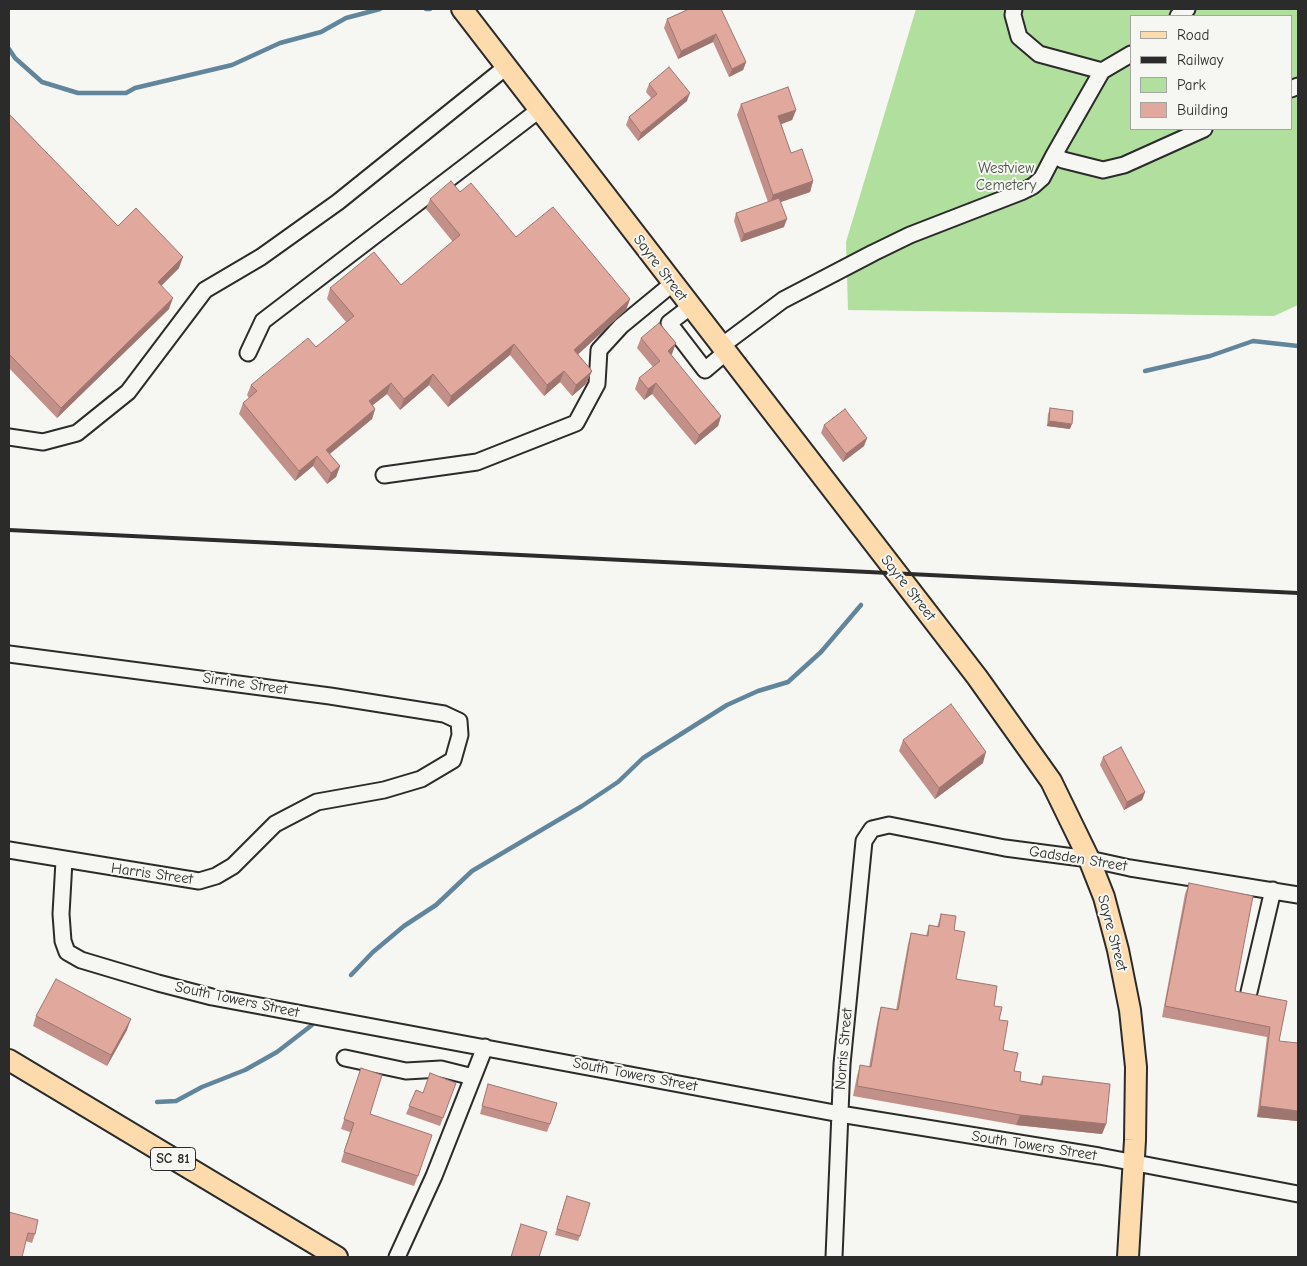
<!DOCTYPE html>
<html>
<head>
<meta charset="utf-8">
<style>
	body { margin:0 }
	#map { position:relative; width:1307px; height:1266px; overflow:hidden; background:#f6f6f2; font-family:"Comic Neue",sans-serif }
	canvas { display:block }
	.frame { position:absolute; inset:0; border:10px solid #2b2b2b; pointer-events:none }
	.legend { position:absolute; left:1130px; top:15px; width:162px; height:115px; box-sizing:border-box; background:#f6f6f2; border:1px solid #a5a5a2; margin:0; padding:6px 9px; list-style:none; font-size:15px; color:#2b2b2b }
	.legend li { display:flex; align-items:center; gap:10px; height:25px }
	.legend b { width:25px; border:1px solid #a5a5a2 }
</style>
</head>
<body>
<div id="map">
<canvas width="1307" height="1266"></canvas>
<div class="frame"></div>
<ul class="legend">
<li><b style="height:6px;background:#fedbac"></b>Road</li>
<li><b style="height:6px;background:#2b2b2b"></b>Railway</li>
<li><b style="height:14px;background:#b1df9e"></b>Park</li>
<li><b style="height:14px;background:#e1a89e"></b>Building</li>
</ul>
</div>
<script>
const g = document.querySelector('canvas').getContext('2d');
g.lineJoin = 'round';
function fill(path, color) {
  g.fillStyle = color;
  g.fill(path, 'evenodd');
}
function poly(rows) {
  const path = new Path2D();
  for (const r of rows) {
    path.moveTo(r[0], r[1]);
    for (let i = 2; i < r.length; i += 2) path.lineTo(r[i], r[i + 1]);
  }
  return path;
}
function stroke(path, color, width, dash) {
  g.strokeStyle = color;
  g.lineWidth = width;
  g.lineCap = dash ? 'butt' : 'round';
  g.setLineDash(dash || []);
  g.stroke(path);
}
function label(font, color, halo, rows, align = 'center') {
  g.font = font + ' "Comic Neue",sans-serif';
  g.lineWidth = 4;
  g.setLineDash([]);
  g.textBaseline = 'middle';
  g.strokeStyle = halo;
  g.fillStyle = color;
  for (const [text, x, y, turn = 0] of rows) {
    g.save();
    g.translate(x, y);
    g.rotate((+turn || 0) * Math.PI / 180);
    g.textAlign = isNaN(turn) ? turn : align;
    if (halo) g.strokeText(text, 0, 0);
    g.fillText(text, 0, 0);
    g.restore();
  }
}
fill(poly([
	[916,9,1298,9,1298,305,1274,316,848,310,846,242],
	[1131,16,1291,16,1291,129,1131,129]
]), '#b1df9e');
stroke(poly([
	[426,9,430,9],
	[9,49,15,58,42,82,78,93,126,93,135,88,232,65,280,43,321,32,346,18,380,9],
	[1145,371,1210,356,1253,341,1298,346],
	[351,975,373,952,404,926,436,905,472,871,582,806,618,782,643,758,727,705,758,691,788,682,821,652,861,605],
	[157,1102,176,1101,202,1087,245,1070,277,1052,312,1025]
]), '#61869b', 4.5);
const minor = poly([
	[1014,9,1013,15,1019,37,1039,54,1102,71],
	[1178,16,1187,9],
	[1291,89,1298,86],
	[1054,155,1102,71,1131,54],
	[690,307,669,323,705,370,725,353],
	[720,347,783,300,873,253,910,235,1021,192,1033,186,1042,178,1054,155,1063,160,1103,170,1124,165,1204,129],
	[248,353,263,321,539,110],
	[9,437,43,442,77,433,128,392,205,290,261,257,338,202,506,67],
	[384,475,477,462,576,423,597,384,599,350,621,326,672,284],
	[9,654,330,696,444,714,459,721,460,735,453,760,421,779,384,790,317,802,275,824,233,866,216,876,199,881,9,850],
	[64,861,61,914,63,941,67,952,81,960,158,983,212,997,840,1114,1099,1156,1298,1194],
	[1249,992,1273,890],
	[345,1058,406,1071,441,1069,473,1077],
	[397,1257,434,1176,485,1047],
	[834,1257,842,1064,864,841,872,829,889,825,1005,848,1089,859,1130,868,1298,895]
]);
const major = poly([
	[462,9,977,677,1051,781,1089,859,1104,897,1118,950,1130,1010,1136,1067,1135,1140,1128,1257],
	[9,1060,337,1257]
]);
stroke(minor, '#2b2b2b', 19);
stroke(major, '#2b2b2b', 24);
stroke(minor, '#f6f6f2', 15);
stroke(major, '#fedbac', 20);
stroke(poly([
	[9,530,1298,593]
]), '#2b2b2b', 4);
fill(poly([
	[689,9,746,62,743,70,729,77,713,42,678,59,664,28,667,19],
	[649,84,687,101,638,141,626,125,629,117,651,98,646,92],
	[741,104,796,110,792,120,781,124,791,153,813,181,810,192,781,202,784,227,741,242,734,221,736,213,768,202,737,115],
	[9,114,118,226,179,268,161,286,169,309,57,418,9,368],
	[460,192,516,237,630,299,626,310,578,354,592,371,586,384,572,396,560,382,544,396,510,355,448,407,429,385,400,410,387,394,373,405,375,409,372,419,330,454,340,466,336,477,327,484,313,466,295,481,239,414,243,403,249,398,247,395,251,385,316,347,346,322,327,299,330,288,401,285,453,242,426,209,430,199],
	[641,338,676,343,671,355,721,416,718,426,695,445,652,394,644,400,635,389,639,378,653,367,637,348],
	[1050,408,1070,429,1047,426,1048,414],
	[824,425,867,438,864,446,843,462,821,433],
	[903,740,983,763,935,799,899,751],
	[1103,757,1145,792,1142,800,1124,810,1100,765],
	[1189,883,1235,991,1287,1001,1279,1041,1297,1121,1257,1117,1267,1037,1162,1017,1185,894],
	[941,914,954,930,956,979,994,1006,999,1020,1003,1050,1020,1081,1040,1084,1043,1076,1106,1124,1102,1134,1016,1125,853,1096,857,1076,860,1065,869,1067,878,1018,881,1007,896,1010,908,944,911,933,926,936,929,925,937,927],
	[36,1016,127,1030,107,1066,33,1026],
	[358,1078,370,1114,418,1176,414,1186,341,1162,350,1132,341,1129],
	[456,1083,440,1126,406,1114,416,1090,423,1093],
	[488,1084,550,1124,547,1132,480,1114],
	[565,1201,580,1236,578,1241,555,1235],
	[9,1212,35,1234,32,1243,26,1241]
]), '#c29088');
fill(poly([
	[716,34,713,42,678,59,681,51],
	[746,62,743,70,729,77,732,69],
	[690,93,687,101,638,141,641,133],
	[796,110,792,120,774,127,778,116],
	[813,181,810,192,769,206,773,195],
	[787,219,784,227,741,242,744,234],
	[183,257,179,268,154,293,158,282],
	[173,298,169,309,57,418,61,408],
	[630,299,626,310,571,361,574,350],
	[676,343,672,354,664,361,668,351],
	[514,344,510,355,448,407,451,396],
	[564,371,560,382,544,396,547,385],
	[592,371,586,384,572,396,576,385],
	[433,374,429,385,400,410,404,399],
	[391,383,387,394,365,411,369,401],
	[656,383,652,394,644,400,648,389],
	[375,409,372,419,322,460,326,450],
	[721,416,718,426,695,445,699,435],
	[1049,421,1072,424,1070,429,1047,426],
	[867,438,864,446,843,462,846,454],
	[317,456,313,466,295,481,299,471],
	[340,466,336,477,327,484,331,473],
	[986,752,983,763,935,799,939,788],
	[1145,792,1142,800,1124,810,1127,802],
	[131,1019,127,1030,107,1066,111,1055],
	[1260,1106,1298,1111,1298,1117,1297,1121,1257,1117],
	[1020,1115,1106,1124,1102,1134,1016,1125]
]), '#9e766f');
const building = poly([
	[689,9,721,9,746,62,732,69,716,34,681,51,667,19,689,9],
	[669,67,690,93,641,133,629,117,657,94,649,84,669,67],
	[788,87,796,110,778,116,791,153,802,149,813,181,773,195,741,104,788,87],
	[9,114,118,226,136,208,183,257,158,282,173,298,61,408,9,354,9,114],
	[451,181,460,192,471,183,516,237,553,207,630,299,574,350,592,371,590,373,576,385,564,371,547,385,514,344,451,396,433,374,404,399,391,383,369,401,375,409,326,450,340,466,331,473,317,456,299,471,243,403,257,391,251,385,308,338,316,347,354,316,330,288,374,252,401,285,460,235,430,199,451,181],
	[779,198,787,219,744,234,736,213,779,198],
	[659,323,676,343,668,351,721,416,699,435,656,383,648,389,639,378,660,361,641,338,659,323],
	[1050,408,1073,411,1072,424,1049,421,1050,408],
	[845,409,867,438,846,454,824,425,845,409],
	[951,704,986,752,939,788,903,740,951,704],
	[1121,747,1145,792,1127,802,1103,757,1121,747],
	[1189,883,1253,896,1235,991,1287,1001,1279,1041,1298,1043,1298,1111,1260,1106,1270,1027,1165,1006,1189,883],
	[941,914,956,916,954,930,965,932,956,979,997,986,994,1006,1002,1007,999,1020,1008,1021,1003,1050,1018,1053,1014,1071,1021,1072,1020,1081,1042,1085,1043,1076,1110,1084,1106,1124,1020,1115,857,1086,860,1065,871,1067,881,1007,898,1010,911,933,928,936,929,925,939,927,941,914],
	[56,979,131,1019,111,1055,36,1016,56,979],
	[361,1068,382,1075,370,1114,432,1135,418,1176,344,1152,354,1123,344,1119,361,1068],
	[430,1073,456,1083,443,1118,409,1106,416,1090,423,1093,430,1073],
	[488,1084,557,1103,550,1124,482,1106,488,1084],
	[567,1196,590,1203,580,1236,557,1229,567,1196],
	[9,1212,38,1220,35,1234,28,1233,22,1257,9,1257,9,1212],
	[521,1224,547,1232,539,1257,511,1257,521,1224]
]);
fill(building, '#e1a89e');
stroke(building, '#9e766f', 1);
for (const [x, y, w] of [
	[173,1159,45]
]) {
  const box = new Path2D();
  box.roundRect(x - w / 2, y - 11.5, w, 23, 4);
  g.fillStyle = '#f6f6f2';
  g.fill(box);
  stroke(box, '#2b2b2b', 1);
}
label('bold 14px', '#2b2b2b', null, [
	["SC 81",173,1159]
]);
label('15px', '#4c5848', '#f6f6f2', [
	["Westview",1006,169],
	["Cemetery",1006,186]
]);
label('15px', '#2b2b2b', '#f6f6f2', [
	["Sayre Street",660,268,53],
	["Sayre Street",908,588,52],
	["Sirrine Street",245,684,8],
	["Gadsden Street",1078,859,9],
	["Harris Street",152,874,8],
	["Sayre Street",1112,933,75],
	["South Towers Street",237,1000,12],
	["Norris Street",844,1049,-85],
	["South Towers Street",635,1075,11],
	["South Towers Street",1034,1146,9]
]);
</script>
</body>
</html>
